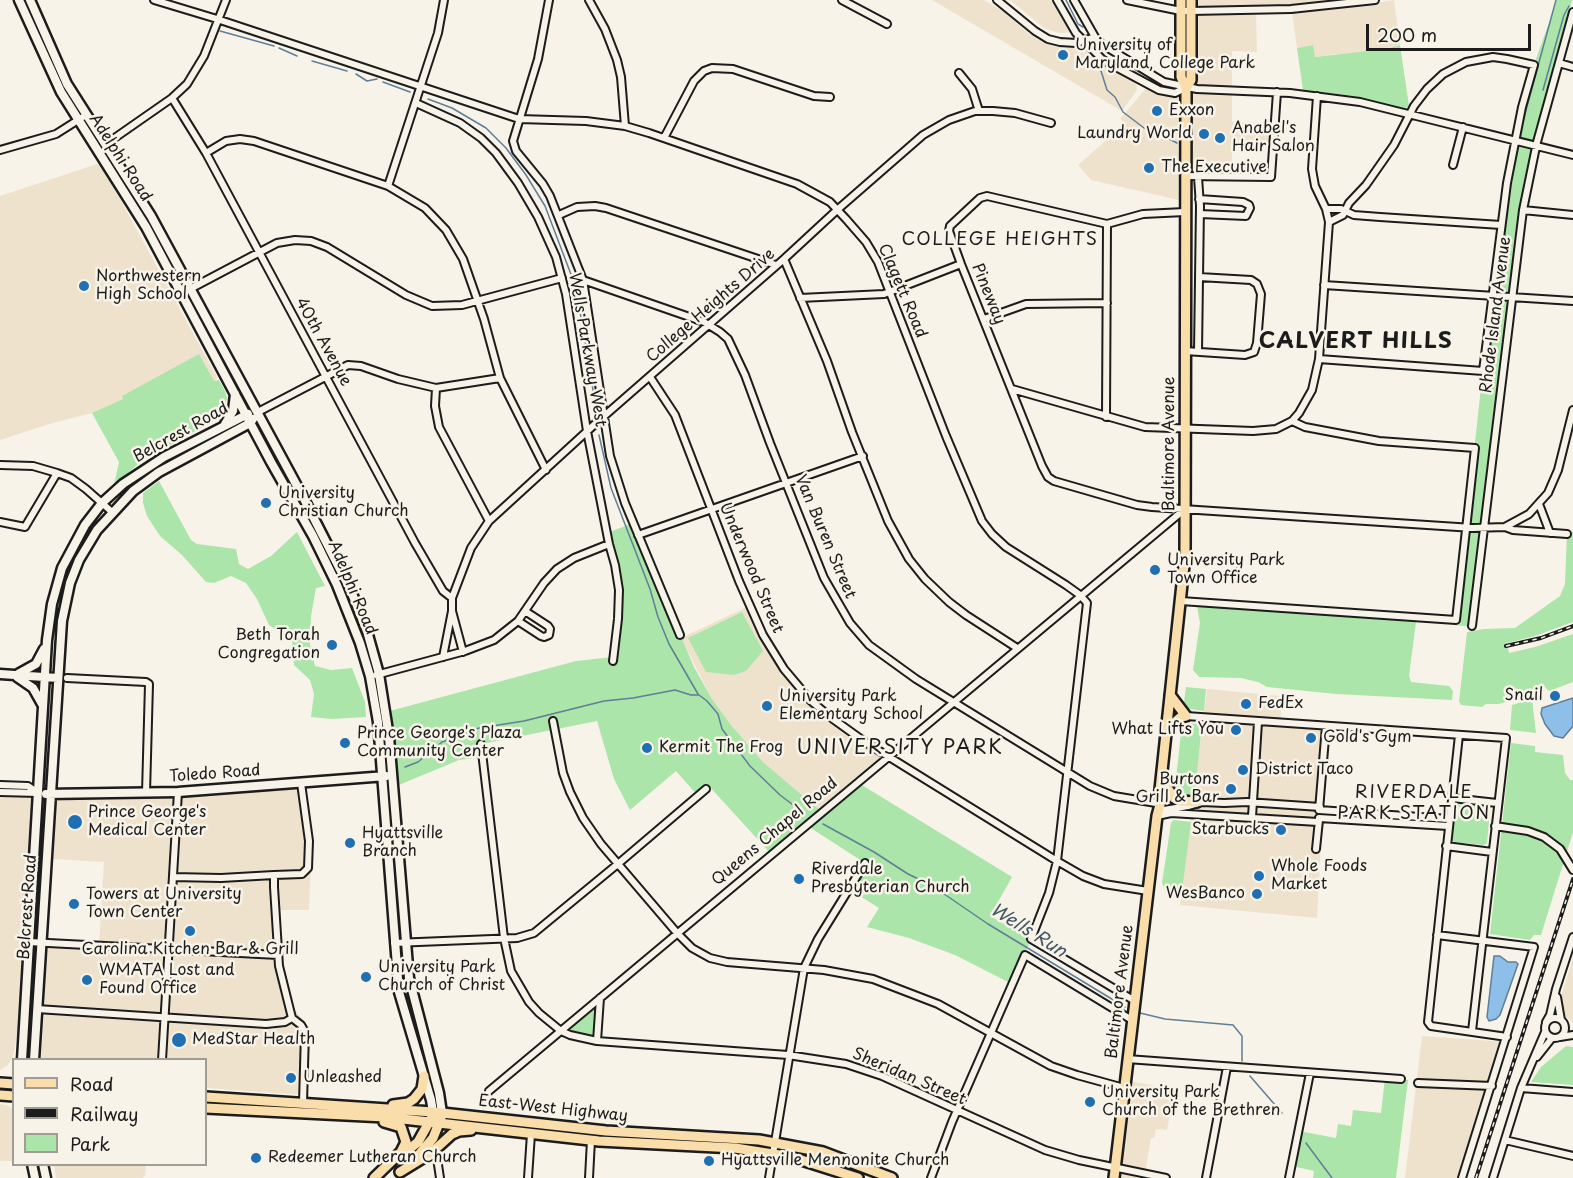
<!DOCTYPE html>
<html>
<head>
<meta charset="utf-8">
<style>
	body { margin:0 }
	#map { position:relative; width:1573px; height:1178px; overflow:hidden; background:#f7f3e8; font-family:"Playpen Sans",sans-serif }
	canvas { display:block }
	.legend { position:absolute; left:12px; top:1058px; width:195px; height:108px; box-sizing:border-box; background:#f7f3e8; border:2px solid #9f9d96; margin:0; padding:8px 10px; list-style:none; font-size:18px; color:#1c1c1c }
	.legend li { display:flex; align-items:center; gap:12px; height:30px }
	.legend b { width:30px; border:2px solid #9f9d96 }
	.scale { position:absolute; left:1366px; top:24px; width:165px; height:27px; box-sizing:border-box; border:3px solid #1c1c1c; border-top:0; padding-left:8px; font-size:18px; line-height:21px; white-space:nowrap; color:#1c1c1c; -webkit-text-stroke:4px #f7f3e8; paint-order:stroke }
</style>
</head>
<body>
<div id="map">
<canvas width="1573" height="1178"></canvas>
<ul class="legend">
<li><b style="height:8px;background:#f9deab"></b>Road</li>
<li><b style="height:8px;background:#1c1c1c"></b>Railway</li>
<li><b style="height:16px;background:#abe5a9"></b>Park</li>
</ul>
<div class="scale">200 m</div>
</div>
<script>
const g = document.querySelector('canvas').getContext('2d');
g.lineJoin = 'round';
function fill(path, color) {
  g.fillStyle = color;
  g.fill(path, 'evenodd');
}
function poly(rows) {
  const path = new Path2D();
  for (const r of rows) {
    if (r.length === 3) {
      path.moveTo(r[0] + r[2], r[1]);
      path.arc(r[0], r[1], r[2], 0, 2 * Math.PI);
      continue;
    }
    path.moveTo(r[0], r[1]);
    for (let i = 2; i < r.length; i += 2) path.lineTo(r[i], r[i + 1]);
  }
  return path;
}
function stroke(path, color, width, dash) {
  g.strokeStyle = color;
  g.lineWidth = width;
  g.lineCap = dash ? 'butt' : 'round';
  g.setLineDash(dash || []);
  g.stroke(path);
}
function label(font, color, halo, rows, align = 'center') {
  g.font = font + ' "Playpen Sans",sans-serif';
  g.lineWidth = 5;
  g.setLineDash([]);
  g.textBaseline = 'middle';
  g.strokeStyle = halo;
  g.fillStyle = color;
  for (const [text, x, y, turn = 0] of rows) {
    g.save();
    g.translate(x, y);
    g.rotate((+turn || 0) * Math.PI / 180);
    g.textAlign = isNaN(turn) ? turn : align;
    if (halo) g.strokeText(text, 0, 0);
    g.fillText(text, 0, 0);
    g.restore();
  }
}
fill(poly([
	[932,0,984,0,1004,12,1028,33,1039,40,1051,44,1083,42,1099,57,1136,84,1137,90,1122,111],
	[1010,0,1055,0,1075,32,1059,33,1044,28],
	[1191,0,1334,0,1332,6,1256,11,1257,52,1232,51,1232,122,1273,125,1273,142,1232,142,1232,177,1186,177,1183,201,1091,180,1078,165,1126,123,1120,119,1148,86,1172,93,1188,85],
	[1394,0,1400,45,1388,48,1385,59,1340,56,1336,54,1315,57,1312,45,1297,48,1292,12,1349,7],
	[97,164,102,166,217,377,215,381,123,399,92,413,49,424,0,440,0,196],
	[749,606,784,670,823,712,887,757,822,812,763,762,731,725,712,699,681,638],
	[1207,689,1282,696,1280,726,1323,729,1317,821,1322,822,1317,918,1180,905],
	[0,782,34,784,20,1018,13,1057,8,1065,0,1070],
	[305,787,312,839,309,910,278,910,282,955,292,1006,309,1027,304,1095,206,1088,206,1060,41,1060,48,942,99,945,104,862,53,859,56,798,106,800,186,796],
	[1573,958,1573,1023,1565,1016,1562,1009,1561,997],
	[1422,1036,1506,1042,1462,1178,1405,1178],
	[1125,1080,1175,1090,1167,1130,1156,1129,1154,1138,1151,1138,1145,1173,1159,1178,1114,1178],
	[0,1104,7,1105,13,1109,13,1161,0,1161],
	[54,1165,146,1165,145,1176,142,1178,56,1178]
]), '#efe2cd');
fill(poly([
	[1557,0,1572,0,1529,165,1472,627,1455,625,1491,296,1522,107,1535,62],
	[1313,45,1315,57,1386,49,1400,45,1409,106,1404,109,1353,96,1303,90,1297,48],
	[199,354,214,381,219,380,225,391,227,398,224,410,220,417,139,463,114,485,119,462,92,413,123,399,122,396],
	[159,481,191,540,197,544,236,549,239,564,248,569,271,556,297,532,325,586,316,588,311,616,310,645,315,666,331,670,352,668,365,702,366,717,332,719,311,717,314,694,310,680,294,665,292,641,269,625,257,599,246,583,231,576,214,583,206,582,182,555,160,536,147,516,143,503,143,493],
	[633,523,694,667,712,699,731,725,763,762,822,812,857,782,1012,877,990,916,1031,939,1012,984,955,955,909,938,867,927,879,908,849,889,865,863,806,825,771,854,709,786,698,796,676,771,630,810,614,779,597,721,482,744,483,757,459,760,394,787,386,712,576,661,613,657,619,590,607,533],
	[1573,529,1573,622,1535,636,1507,643,1509,653,1535,647,1573,634,1573,682,1549,691,1544,686,1536,688,1523,697,1499,704,1486,704,1482,707,1461,705,1459,701,1467,632,1484,629,1515,628,1560,596,1565,584,1567,533,1572,533],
	[1197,606,1416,622,1409,676,1411,682,1449,686,1453,691,1452,700,1336,694,1267,687,1258,682,1241,678,1199,677,1193,670,1200,623],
	[742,612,763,651,746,671,734,675,706,672,688,638],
	[1186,687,1206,689,1204,711,1190,709,1187,707,1184,702],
	[1532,699,1536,733,1510,730,1512,705],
	[1182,723,1202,724,1195,793,1185,796,1179,795,1175,789],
	[1511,743,1535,746,1535,752,1563,755,1565,773,1570,780,1573,780,1573,832,1541,935,1534,935,1530,940,1490,934],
	[1458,804,1488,807,1490,809,1487,843,1484,845,1454,842,1452,840,1455,806],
	[1173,820,1191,822,1181,899,1172,891,1165,890,1162,883,1171,823],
	[600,998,597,1041,561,1031],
	[1566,1046,1573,1047,1573,1085,1531,1082,1541,1067],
	[1385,1078,1408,1080,1396,1178,1313,1178,1314,1171,1292,1166,1299,1131,1336,1138,1338,1124,1351,1126,1353,1110,1381,1113]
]), '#abe5a9');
const water = poly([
	[1573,698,1573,726,1563,738,1554,736,1545,724,1541,714,1542,708,1573,698],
	[1494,956,1500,956,1508,962,1516,962,1518,964,1500,1015,1496,1019,1489,1021,1487,1017,1494,956]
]);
fill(water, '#8dbfe9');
stroke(water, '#607e97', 1.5);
stroke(poly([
	[1066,0,1078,24,1083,27],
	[220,31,274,46],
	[279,48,297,56],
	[312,61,347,71],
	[1101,71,1107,90,1115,97,1123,112,1144,128,1152,130,1177,143],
	[356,74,367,81,377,79],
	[383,82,410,92],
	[1543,90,1564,15,1569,6],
	[428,99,452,108,486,128,506,148,526,175,545,206,572,277,579,306,597,414],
	[1520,132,1556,0],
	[1509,191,1513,166],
	[599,435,611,488,650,589,658,617,669,644,698,694],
	[405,767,418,762,442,742,479,728,524,721,604,701,633,698,675,690,691,695,699,695,707,701,718,714,722,729,750,766,780,795,805,814],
	[823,824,874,852,908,874,931,885,988,924,1125,1007],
	[1140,1013,1165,1019,1233,1025,1242,1036,1242,1061],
	[1250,1076,1282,1113],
	[1306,1143,1332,1178]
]), '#607e97', 1.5);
const street = poly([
	[154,0,217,19,519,119,586,121,625,126,649,133,797,184,830,202,846,219,866,242,878,262,946,436,982,521,992,534,1006,547,1066,585,1080,595,1087,603,1057,861,1049,893,1031,939,1135,1001],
	[549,0,538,59,513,141,516,151,543,184,550,196,583,280,610,456,625,503,680,635],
	[589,0,605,29,617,60,621,77,625,126],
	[842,0,887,24],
	[997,0,1035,31,1048,39,1060,42,1076,43,1095,37],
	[1057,0,1076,33,1103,60,1159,90,1175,93,1185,88],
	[1074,0,1095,37,1103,45,1164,82,1197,89,1290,93,1360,102,1573,155],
	[1127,0,1181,11,1191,11,1291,9,1375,0],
	[1559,63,1573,67],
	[959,73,972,89,979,111],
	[172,98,206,153,415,543,443,591,452,598],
	[416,103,460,123,481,138,496,153,518,183,538,217,556,257,566,294,587,431,609,544,615,565,619,590,618,619,613,661],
	[664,138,694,81,704,71,712,68,733,69,814,96,830,97],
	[106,144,172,98,187,84,204,56,226,0],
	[0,150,56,134,86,115],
	[206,153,226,141,240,139,254,141,388,186,425,208,446,230,463,259,484,319,500,378,546,470],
	[1453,165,1463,127],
	[1185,176,1271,177,1277,92],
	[388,186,438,33,444,0],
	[1199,199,1243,202,1249,205,1250,208,1246,216,1200,214],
	[1326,209,1341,209,1354,215,1380,217,1501,225],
	[1523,210,1573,215],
	[1185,212,1143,214,1107,224,987,196,980,198,950,226,949,231,961,264,1042,466,1048,477,1054,481,1137,505,1152,507,1473,528,1505,527,1529,514,1548,493,1558,470,1573,410],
	[559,215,577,207,595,206,606,208,776,265],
	[784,259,827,361,852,432,888,521,909,559,925,579,949,602,966,615,1017,648],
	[583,280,704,322,720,332,728,339,745,375,770,443,824,578,850,623,869,645,916,679,1090,786,1114,796,1156,803],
	[1324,285,1573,301],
	[188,290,277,243,295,240,311,241,327,247,406,295,432,306,462,305,562,278],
	[800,298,884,294,961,264],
	[984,319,1026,304,1107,303],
	[1185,351,1245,355,1254,352,1257,343,1261,294,1257,284,1251,280,1199,277],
	[1198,352,1200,206,1198,177],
	[1319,359,1483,371,1507,183,1522,107,1534,65,1507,59,1493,57,1466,62,1443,74,1427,89,1414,106,1394,145,1366,185,1349,203,1343,215,1329,222],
	[650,377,675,415,739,581,763,635,784,669,811,701,833,719,865,742,1057,861,1083,876,1104,884,1148,891],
	[436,388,435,406,439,427,489,521],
	[1012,389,1145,427,1253,431,1276,429,1292,421,1305,427,1379,441,1475,448,1456,620,1181,601],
	[258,412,348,365,361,366,398,379,436,388,500,378],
	[1106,417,1107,224],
	[1292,421,1299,413,1312,390,1319,359,1329,222,1326,209,1315,186,1312,169,1317,96],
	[0,465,33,466,57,473,71,478,86,489,112,512],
	[1539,504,1550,533],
	[0,522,25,527,57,473],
	[1505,527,1513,530,1567,534],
	[638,535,863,456],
	[452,611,463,652],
	[518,621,541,636,544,637,549,635,550,629,548,626,525,611],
	[1472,626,1523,210,1537,142,1573,12],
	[443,657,452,611,452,598,471,548,489,521,595,424,784,259,837,210,923,135,949,120,975,111,993,111,1015,113,1051,123],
	[376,675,465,651,494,640,518,621,544,583,557,569,574,558,609,544],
	[67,678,146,682,149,684,146,793],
	[1186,716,1506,738,1472,1031],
	[553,721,563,773,570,792,583,818,601,844,677,933,692,948,710,958,727,962,824,970,873,979,938,1004,1051,1066,1077,1075,1124,1088],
	[1459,735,1428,1022,1431,1026,1507,1037],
	[481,744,504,938,511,971,529,1002,539,1013,561,1031,570,1035,597,1041,788,1055,846,1064,882,1076,1045,1150,1079,1160,1166,1178],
	[301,783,309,841,308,868,302,874,274,875,274,887,279,966,292,1018,301,1025,305,1032,303,1103],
	[0,785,28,786,38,793],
	[0,792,38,793],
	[1452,798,1497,803],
	[1319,810,1449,819],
	[1319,810,1326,726],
	[1158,811,1188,806,1202,802,1224,803,1247,802,1320,807],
	[1157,816,1171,813,1318,822],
	[1252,817,1258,722],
	[1319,818,1448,826],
	[1495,826,1528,831,1544,837,1560,849,1573,870],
	[1446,846,1492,852],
	[1316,849,1319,820],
	[173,877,221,878,274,875],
	[1437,935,1534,947,1462,1178],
	[29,942,278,955],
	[394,943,517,938,534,933,619,863,706,789],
	[1557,997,1561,1020],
	[37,1009,266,1024,285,1022,292,1018],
	[1555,1028,10],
	[1546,1022,1550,1015,1556,989,1573,937],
	[1560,1037,1573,1035],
	[597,1041,600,998],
	[1537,1057,1552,1038],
	[1127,1059,1401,1079],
	[162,1060,178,792],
	[1418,1083,1492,1086],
	[1521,1088,1573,1092],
	[489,1091,1185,509],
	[1505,1140,1573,1156],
	[437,1158,440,1178],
	[528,1178,531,1134],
	[589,1178,591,1140],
	[769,1178,804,968,818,939,865,863],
	[931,1178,952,1122,1025,955,1132,1020],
	[1206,1178,1227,1067],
	[1289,1178,1310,1073],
	[1493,1178,1521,1088,1545,1032]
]);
const secondary = poly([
	[19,0,61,92,146,227,271,462,313,536,337,585,360,643,370,676,378,722,399,992,431,1100,433,1112],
	[30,0,67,84,151,216,303,497,351,591,367,631,379,674,389,737,409,978,439,1093,442,1113],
	[225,424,233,411,235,394],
	[0,674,58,678],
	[18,674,36,664,44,649],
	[17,677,33,688,42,704],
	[46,794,178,792,386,776],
	[22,1060,47,640,52,604,62,568,85,525,102,503,123,484,164,457,248,414],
	[34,1060,62,621,70,583,79,560,97,530,133,491,159,472,250,423,253,419],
	[32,1164,35,1178],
	[43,1164,46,1178]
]);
const primary = poly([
	[1186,88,1191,80,1191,0],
	[1168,728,1181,717,1186,716,1170,695],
	[1162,780,1174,798,1180,801,1197,802],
	[0,1083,14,1084],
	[0,1095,14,1096],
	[206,1097,433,1112,606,1131,759,1140,823,1152,892,1178],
	[393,1105,408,1103,414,1099,422,1089,424,1076],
	[206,1108,385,1117,599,1141,735,1148,792,1157,858,1178],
	[402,1155,418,1142,432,1117],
	[417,1157,433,1138,441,1118],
	[400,1172,431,1153,452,1134,459,1131,471,1130],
	[374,1178,401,1152,406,1142,401,1127,384,1122],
	[1114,1178,1157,816,1161,801,1159,799,1185,556,1186,88,1181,77,1181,0]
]);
stroke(street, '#1c1c1c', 10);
stroke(secondary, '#1c1c1c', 13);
stroke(primary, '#1c1c1c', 14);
stroke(street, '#f7f3e8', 6);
stroke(secondary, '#f7f3e8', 8);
stroke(primary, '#f9deab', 9);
const rail = poly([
	[1506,646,1541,638,1573,626],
	[1476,1178,1573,879]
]);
stroke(rail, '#1c1c1c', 4);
stroke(rail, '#f7f3e8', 1.5, [4.5]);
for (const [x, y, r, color] of [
	[1063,55,6,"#1f6fb2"],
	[1157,111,6,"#1f6fb2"],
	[1204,134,6,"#1f6fb2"],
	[1220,138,6,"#1f6fb2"],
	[1149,168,6,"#1f6fb2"],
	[84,286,6,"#1f6fb2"],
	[266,503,6,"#1f6fb2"],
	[1155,570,6,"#1f6fb2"],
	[332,645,6,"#1f6fb2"],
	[1555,696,6,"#1f6fb2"],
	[1246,704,6,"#1f6fb2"],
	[767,706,6,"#1f6fb2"],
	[1236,730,6,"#1f6fb2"],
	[1311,738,6,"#1f6fb2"],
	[345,743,6,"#1f6fb2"],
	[647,748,6,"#1f6fb2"],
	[1243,770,6,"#1f6fb2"],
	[1231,789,6,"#1f6fb2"],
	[75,822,8,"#1f6fb2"],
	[1281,830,6,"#1f6fb2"],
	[350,843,6,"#1f6fb2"],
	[1259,876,6,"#1f6fb2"],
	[799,879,6,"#1f6fb2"],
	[1257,894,6,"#1f6fb2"],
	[74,904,6,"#1f6fb2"],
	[190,931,6,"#1f6fb2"],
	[366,977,6,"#1f6fb2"],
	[87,980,6,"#1f6fb2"],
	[179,1040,8,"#1f6fb2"],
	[291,1078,6,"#1f6fb2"],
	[1090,1102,6,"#1f6fb2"],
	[256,1158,6,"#1f6fb2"],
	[709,1161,6,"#1f6fb2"]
]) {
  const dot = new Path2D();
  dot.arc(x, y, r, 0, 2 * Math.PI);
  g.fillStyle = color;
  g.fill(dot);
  stroke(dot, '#f7f3e8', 2);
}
label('16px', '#1c1c1c', '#f7f3e8', [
	["University of",1075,46],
	["Maryland, College Park",1075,64],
	["Exxon",1169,111],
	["Anabel's",1232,129],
	["Hair Salon",1232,147],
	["Laundry World",1192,134,"right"],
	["The Executive",1161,168],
	["Northwestern",96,277],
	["High School",96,295],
	["University",278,494],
	["Christian Church",278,512],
	["University Park",1167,561],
	["Town Office",1167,579],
	["Beth Torah",320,636,"right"],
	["Congregation",320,654,"right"],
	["Snail",1543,696,"right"],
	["University Park",779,697],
	["Elementary School",779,715],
	["FedEx",1258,704],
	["What Lifts You",1224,730,"right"],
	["Prince George's Plaza",357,734],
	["Community Center",357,752],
	["Gold's Gym",1323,738],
	["Kermit The Frog",659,748],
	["District Taco",1255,770],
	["Burtons",1219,780,"right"],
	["Grill & Bar",1219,798,"right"],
	["Prince George's",88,813],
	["Medical Center",88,831],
	["Starbucks",1269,830,"right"],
	["Hyattsville",362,834],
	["Branch",362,852],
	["Whole Foods",1271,867],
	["Market",1271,885],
	["Riverdale",811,870],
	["Presbyterian Church",811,888],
	["WesBanco",1245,894,"right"],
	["Towers at University",86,895],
	["Town Center",86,913],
	["Carolina Kitchen Bar & Grill",190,950,"center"],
	["University Park",378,968],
	["Church of Christ",378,986],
	["WMATA Lost and",99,971],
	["Found Office",99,989],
	["MedStar Health",192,1040],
	["Unleashed",303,1078],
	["University Park",1102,1093],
	["Church of the Brethren",1102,1111],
	["Redeemer Lutheran Church",268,1158],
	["Hyattsville Mennonite Church",721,1161]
], 'left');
label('16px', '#1c1c1c', '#f7f3e8', [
	["Adelphi Road",120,158,57],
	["Clagett Road",902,291,67],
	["Pineway",988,294,68],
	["College Heights Drive",711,306,-41],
	["Rhode Island Avenue",1496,315,-83],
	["40th Avenue",323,342,61],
	["Wells Parkway West",587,350,80],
	["Belcrest Road",181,433,-29],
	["Baltimore Avenue",1170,444,-90],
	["Van Buren Street",825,537,67],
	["Underwood Street",751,568,67],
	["Adelphi Road",352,588,67],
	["Toledo Road",215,774,-4],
	["Queens Chapel Road",775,832,-40],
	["Belcrest Road",28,907,-86],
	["Baltimore Avenue",1120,992,-83],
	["Sheridan Street",909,1077,23],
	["East-West Highway",553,1109,6]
]);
g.letterSpacing = '1.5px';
label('18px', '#1c1c1c', '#f7f3e8', [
	["COLLEGE HEIGHTS",1000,240],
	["RIVERDALE",1414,793],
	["PARK STATION",1414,814]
]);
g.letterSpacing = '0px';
label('italic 18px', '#445564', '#f7f3e8', [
	["Wells Run",1028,931,32]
]);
g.letterSpacing = '1.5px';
label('20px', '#1c1c1c', '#f7f3e8', [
	["UNIVERSITY PARK",900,748]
]);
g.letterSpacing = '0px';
g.letterSpacing = '1.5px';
label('bold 22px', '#1c1c1c', '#f7f3e8', [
	["CALVERT HILLS",1356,342]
]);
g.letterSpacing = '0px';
</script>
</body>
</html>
